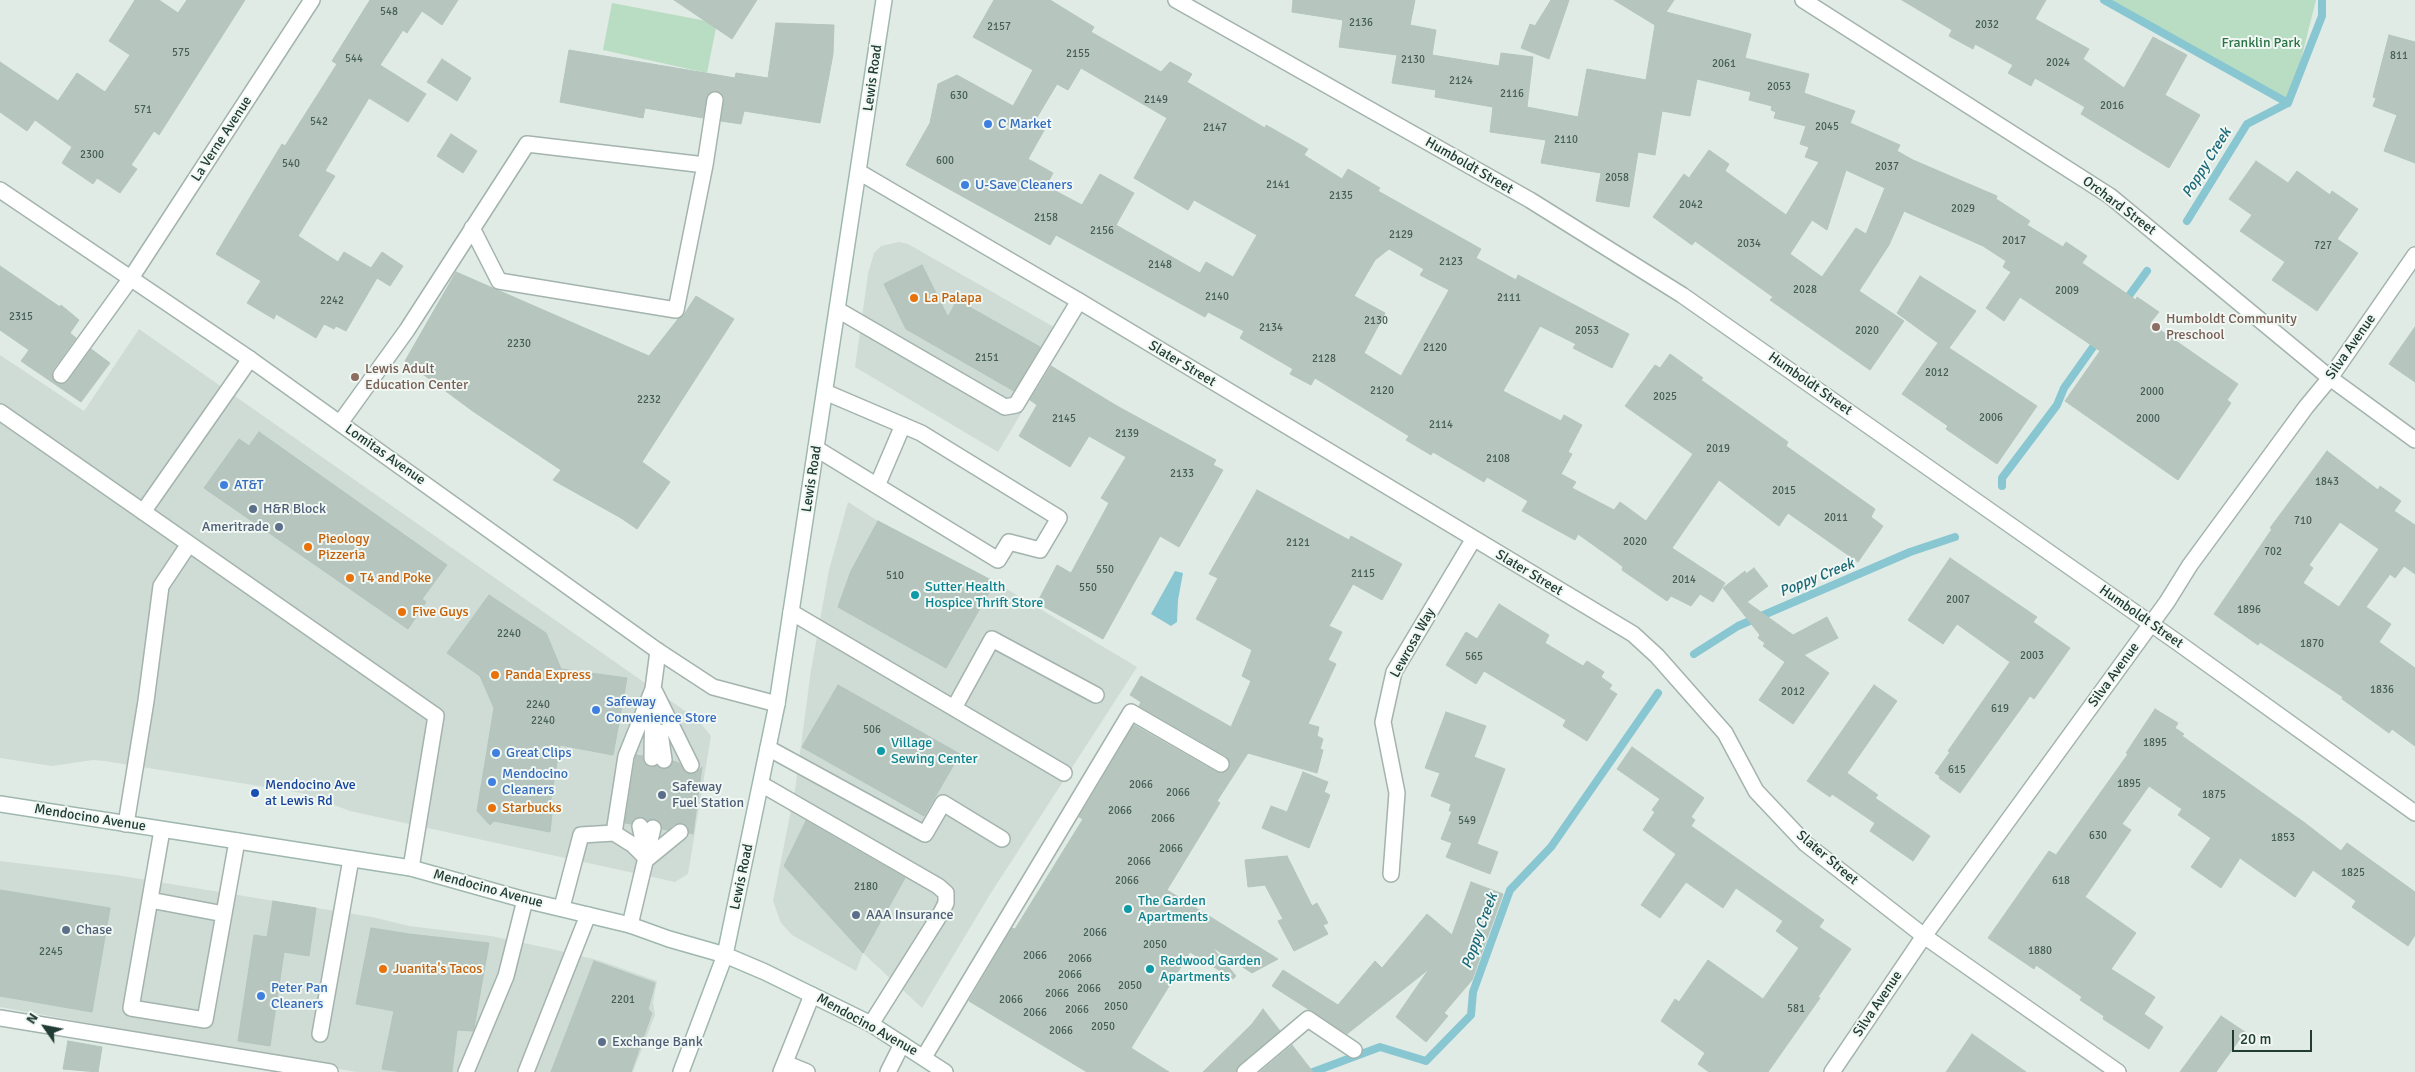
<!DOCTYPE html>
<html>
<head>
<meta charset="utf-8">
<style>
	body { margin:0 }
	#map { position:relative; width:2415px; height:1072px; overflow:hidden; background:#e0ebe6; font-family:Signika,sans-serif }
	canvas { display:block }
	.north { position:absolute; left:20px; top:1002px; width:50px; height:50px; -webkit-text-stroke:4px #f1f8f4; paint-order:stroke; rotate:303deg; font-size:14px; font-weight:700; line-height:20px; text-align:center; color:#213c34 }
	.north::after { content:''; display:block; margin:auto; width:18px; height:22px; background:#213c34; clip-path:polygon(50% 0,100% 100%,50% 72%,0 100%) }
	.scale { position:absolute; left:2232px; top:1030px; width:80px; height:22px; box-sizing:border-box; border:2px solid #213c34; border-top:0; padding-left:6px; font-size:15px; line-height:18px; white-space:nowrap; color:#213c34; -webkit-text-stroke:4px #f1f8f4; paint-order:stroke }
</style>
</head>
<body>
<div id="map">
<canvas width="2415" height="1072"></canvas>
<div class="north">N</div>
<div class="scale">20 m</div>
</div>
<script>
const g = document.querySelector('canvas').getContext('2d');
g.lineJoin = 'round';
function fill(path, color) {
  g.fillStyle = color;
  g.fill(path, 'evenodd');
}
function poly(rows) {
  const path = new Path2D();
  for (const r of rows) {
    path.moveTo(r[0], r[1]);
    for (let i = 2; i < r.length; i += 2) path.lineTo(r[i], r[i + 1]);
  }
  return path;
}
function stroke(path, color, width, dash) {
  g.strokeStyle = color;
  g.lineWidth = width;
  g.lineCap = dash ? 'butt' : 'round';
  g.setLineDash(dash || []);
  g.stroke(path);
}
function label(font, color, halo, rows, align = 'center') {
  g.font = font + ' Signika,sans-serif';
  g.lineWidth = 4;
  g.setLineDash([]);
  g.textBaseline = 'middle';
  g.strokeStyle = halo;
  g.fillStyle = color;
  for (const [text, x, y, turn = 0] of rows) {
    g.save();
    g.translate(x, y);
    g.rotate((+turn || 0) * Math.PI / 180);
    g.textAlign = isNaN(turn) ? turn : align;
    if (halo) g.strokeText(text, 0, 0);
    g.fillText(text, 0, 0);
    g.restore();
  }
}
fill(poly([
	[899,242,908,244,1068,335,998,452,855,367,868,274,874,253,881,246],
	[139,329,698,720,711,736,688,874,675,882,350,811,302,793,105,761,93,760,52,766,0,758,0,355,84,411],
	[848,502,878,521,995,582,1137,667,989,896,922,1008,863,953,856,971,792,935,781,923,773,901,795,790,811,670,829,570],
	[0,861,116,875,372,917,409,926,491,936,552,949,601,961,657,981,653,1002,655,1015,633,1072,356,1072,0,1007]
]), '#cfdbd5');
fill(poly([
	[2101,0,2316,0,2289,107],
	[612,3,717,23,707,73,603,50]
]), '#b9ddc2');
fill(poly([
	[1175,571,1183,573,1178,600,1177,622,1171,626,1151,614]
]), '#88c6d1');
stroke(poly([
	[2104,0,2288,103],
	[2187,221,2247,124,2288,103,2322,16,2322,0],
	[2123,304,2147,271],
	[2002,486,2002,478,2057,405,2064,388,2098,340],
	[1694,654,1738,626,1910,552,1955,537],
	[1313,1072,1380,1047,1426,1061,1471,1015,1473,992,1510,890,1551,847,1658,693]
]), '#88c6d1', 8);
const building = poly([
	[135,0,159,0,178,13,187,0,245,0,159,135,154,131,131,165,137,169,120,193,97,178,93,184,62,163,72,147,35,120,27,131,0,112,0,62,58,101,77,73,105,92,130,55,109,41,135,0],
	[370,0,458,0,442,25,422,11,407,33,403,30,380,65,426,94,408,122,369,98,325,171,335,176,298,236,338,262,344,252,371,268,382,252,403,266,390,286,377,278,346,331,336,326,334,329,324,324,316,338,276,314,274,319,247,303,261,281,216,254,282,144,285,146,337,64,332,61,370,0],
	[674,0,757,0,732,39,674,0],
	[994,0,1050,0,1094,27,1091,32,1161,72,1170,62,1192,74,1187,82,1265,128,1266,125,1308,149,1304,155,1342,179,1348,169,1380,188,1378,191,1481,249,1476,258,1516,280,1518,275,1629,334,1612,368,1573,348,1576,344,1540,326,1503,391,1561,421,1564,415,1582,425,1568,452,1572,454,1561,474,1576,482,1572,488,1614,510,1620,502,1646,521,1693,454,1625,406,1655,365,1660,368,1670,354,1703,378,1701,380,1788,442,1786,446,1875,509,1871,517,1883,526,1858,562,1788,513,1779,526,1719,480,1672,548,1725,583,1713,602,1700,594,1691,606,1671,596,1667,601,1622,570,1623,567,1617,562,1578,534,1575,540,1522,511,1528,501,1487,477,1484,482,1433,452,1431,455,1406,440,1409,436,1315,378,1311,385,1290,374,1293,369,1240,338,1244,331,1208,312,1205,317,1056,235,1050,245,906,165,930,123,938,84,957,75,1013,106,1033,70,973,37,994,0],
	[1081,68,1167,118,1134,178,1188,210,1194,200,1257,235,1233,277,1206,262,1200,273,1116,225,1134,193,1100,174,1082,205,1046,186,1053,173,1028,159,1047,125,1036,119,1057,84,1068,90,1081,68],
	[1389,249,1424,269,1420,275,1449,290,1401,376,1364,353,1385,313,1354,296,1375,260,1389,249],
	[1293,0,1415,0,1410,25,1436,30,1432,55,1499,66,1501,53,1533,57,1527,107,1578,117,1587,69,1646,80,1655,25,1614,0,1674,0,1666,12,1751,34,1745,58,1809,74,1804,93,1855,111,1850,123,1900,145,1897,151,1913,160,1997,196,1996,199,2030,221,2027,225,2063,247,2066,242,2087,256,2082,263,2136,300,2137,297,2159,312,2150,323,2238,384,2227,400,2231,403,2178,480,2065,401,2100,351,2020,297,2004,321,1986,308,2011,272,2003,267,2006,261,1983,246,1904,211,1889,245,1859,291,1904,321,1870,370,1770,300,1773,297,1695,241,1692,245,1653,217,1684,174,1689,178,1709,150,1729,164,1725,171,1786,215,1819,162,1805,157,1809,147,1800,144,1806,126,1774,118,1776,112,1771,110,1772,106,1749,100,1751,92,1697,79,1690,116,1662,111,1655,155,1638,152,1629,207,1596,201,1601,173,1541,163,1546,140,1490,132,1493,107,1435,97,1436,90,1392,83,1397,55,1339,47,1343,20,1292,12,1293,0],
	[1846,170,1885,188,1866,234,1856,228,1822,277,1790,254,1812,220,1827,230,1846,170],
	[1551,0,1569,0,1549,59,1521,48,1530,24,1535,26,1551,0],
	[1902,0,2046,0,2035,19,2089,49,2083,59,2124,88,2153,37,2187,55,2165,95,2200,115,2169,168,2081,114,2085,107,2035,78,2031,86,2008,73,2013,65,1975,44,1973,49,1949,36,1952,30,1902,0],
	[776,23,834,25,833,54,820,123,744,111,741,124,721,121,724,97,716,91,707,95,703,118,645,108,643,118,560,102,569,50,735,78,736,73,768,78,776,23],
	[2389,35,2415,42,2415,163,2384,151,2397,115,2373,106,2376,98,2373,97,2389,35],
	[442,59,471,78,457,101,427,82,442,59],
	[451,134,477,151,463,173,437,156,451,134],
	[2256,161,2288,183,2297,171,2330,195,2332,191,2358,209,2337,239,2358,253,2317,311,2272,280,2285,262,2240,231,2252,215,2229,199,2256,161],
	[922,265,948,317,957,300,1040,347,1014,391,906,329,884,284,922,265],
	[0,266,60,307,61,305,79,320,70,333,76,338,53,370,52,375,55,382,61,384,68,381,91,349,110,363,81,402,21,361,29,350,0,330,0,266],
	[456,272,649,356,678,319,683,316,696,296,734,319,642,462,670,482,637,529,621,518,553,480,561,470,474,412,405,361,456,272],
	[1920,276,1976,311,1949,348,2037,406,1997,464,1946,429,1948,426,1902,394,1938,343,1897,313,1920,276],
	[2415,327,2415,382,2389,364,2415,327],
	[1051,366,1117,406,1216,460,1213,465,1223,470,1179,547,1160,536,1103,639,1037,603,1057,565,1071,573,1109,503,1101,498,1126,457,1089,436,1070,467,1019,436,1037,405,1030,400,1051,366],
	[259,432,447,565,422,599,426,602,408,629,204,488,239,439,249,446,259,432],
	[2327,451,2378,490,2380,486,2401,501,2394,511,2415,525,2415,574,2404,566,2395,578,2390,574,2366,607,2391,624,2379,642,2415,668,2415,746,2392,729,2389,733,2342,699,2343,697,2260,642,2258,645,2214,614,2272,529,2270,528,2327,451],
	[2340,522,2379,549,2339,607,2303,583,2313,568,2309,565,2340,522],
	[1257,490,1349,540,1351,536,1402,564,1382,600,1353,584,1329,626,1342,632,1328,660,1336,664,1308,724,1319,727,1317,736,1323,739,1320,749,1323,750,1317,773,1248,753,1217,801,1220,803,1167,890,1278,959,1252,973,1212,947,1236,976,1233,979,1190,952,1131,1048,1169,1072,1087,1072,969,1001,1012,928,1015,929,1083,819,1079,817,1134,725,1216,772,1225,772,1229,768,1229,760,1226,756,1139,706,1141,702,1130,695,1141,676,1231,727,1251,681,1242,676,1252,650,1196,619,1218,578,1209,574,1257,490],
	[878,521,995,582,946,668,838,607,851,571,878,521],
	[1950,558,2037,617,2033,622,2070,648,2034,699,2030,696,1960,793,1939,778,1940,776,1935,773,1950,752,1948,751,2010,662,1957,624,1943,644,1908,620,1950,558],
	[1754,568,1768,586,1747,602,1793,635,1827,617,1838,638,1804,655,1829,673,1793,724,1759,700,1785,662,1763,646,1765,643,1758,638,1760,635,1723,588,1745,571,1746,574,1754,568],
	[489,595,546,633,561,669,627,678,613,755,560,745,550,804,553,804,550,832,494,821,490,825,477,811,494,708,480,676,447,653,489,595],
	[1499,604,1549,635,1545,643,1583,666,1587,661,1604,672,1601,677,1612,685,1609,689,1617,694,1587,741,1563,726,1566,720,1484,671,1476,684,1446,665,1466,632,1477,639,1499,604],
	[838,685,960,754,924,816,802,747,838,685],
	[1874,685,1897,701,1847,773,1878,795,1875,798,1930,836,1913,861,1870,831,1875,823,1832,794,1830,797,1807,781,1874,685],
	[2155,709,2178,723,2175,728,2184,734,2182,736,2305,823,2341,851,2347,843,2415,892,2415,935,2408,946,2352,907,2356,901,2313,870,2295,897,2240,858,2221,888,2191,867,2211,838,2178,815,2182,809,2149,786,2122,824,2131,830,2085,897,2136,933,2111,969,2155,997,2144,1014,2163,1027,2149,1049,2103,1019,2104,1016,2080,1000,2082,997,2036,965,2034,969,1988,938,2049,851,2056,855,2128,754,2126,753,2155,709],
	[1446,712,1486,726,1474,757,1505,769,1477,844,1498,852,1490,874,1446,857,1452,843,1441,839,1452,811,1449,811,1451,804,1431,796,1440,773,1425,768,1446,712],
	[1632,747,1704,798,1691,817,1695,820,1691,826,1824,920,1819,927,1851,949,1818,997,1820,998,1768,1072,1709,1072,1698,1064,1705,1053,1661,1021,1675,999,1679,1002,1708,960,1763,999,1799,948,1776,931,1783,921,1736,888,1723,908,1686,882,1660,918,1641,905,1676,854,1643,830,1655,812,1652,810,1660,799,1617,769,1632,747],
	[636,755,643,756,644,763,651,767,657,766,666,769,670,767,673,761,679,763,685,772,690,774,696,773,702,767,693,834,689,833,688,826,683,823,674,824,668,830,662,829,660,822,655,819,648,821,639,817,633,819,631,824,625,823,636,755],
	[1303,772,1328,782,1324,792,1330,795,1309,848,1262,828,1271,806,1287,812,1303,772],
	[806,821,905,878,863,953,784,866,806,821],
	[1287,856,1312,906,1317,903,1328,923,1323,925,1328,934,1294,951,1278,921,1283,919,1265,885,1248,887,1245,860,1287,856],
	[1471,882,1503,894,1472,980,1444,1013,1448,1016,1426,1042,1396,1017,1429,969,1347,1034,1272,986,1283,970,1338,1005,1375,961,1382,968,1427,914,1452,935,1471,882],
	[0,890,110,908,92,1012,0,996,0,890],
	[273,901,316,908,309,956,284,952,270,1046,238,1041,254,935,267,937,273,901],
	[371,928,409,934,489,943,474,1028,473,1031,457,1030,452,1072,402,1072,382,1069,394,1011,356,1004,371,928],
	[594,961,655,983,648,1009,652,1013,631,1072,551,1072,594,961],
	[1263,1009,1280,1031,1239,1065,1236,1072,1203,1072,1252,1024,1263,1009],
	[2221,1016,2245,1032,2216,1072,2180,1072,2221,1016],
	[1972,1034,2026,1072,1946,1072,1972,1034],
	[68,1041,102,1047,98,1072,63,1069,68,1041],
	[1292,1045,1313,1072,1260,1072,1292,1045]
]);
fill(building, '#b6c6bf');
stroke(building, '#b3c5bd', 1);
const service = poly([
	[472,228,499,281,676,310,705,165],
	[838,310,1005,407,1016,405,1079,301],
	[61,375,131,278],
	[0,412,436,716,411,868],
	[340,423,407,330,527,144,705,165,715,100],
	[817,449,998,560,1009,542,1040,550,1059,518,921,433,825,392],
	[877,486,903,425],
	[143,512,250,359],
	[791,612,1064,773],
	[655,692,691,765],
	[954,708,992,639,1096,695],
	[660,732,664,760],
	[768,748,925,834,943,803,1002,839],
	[652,758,653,689,658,651],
	[761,784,938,886,946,893,946,903,941,913,871,1024],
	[126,824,146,701,161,586,189,544],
	[640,826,645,850],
	[162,830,131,1008,205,1020,237,841],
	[614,833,626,756,653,689],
	[647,859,680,832],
	[150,900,224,914],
	[562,907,581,835,614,833,633,845,647,859],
	[630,925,653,828],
	[0,1018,330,1072],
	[320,1034,351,859],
	[924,1057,1131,712,1221,764],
	[785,1063,807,1072],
	[466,1072,506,976,525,900],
	[526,1072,588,915],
	[781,1072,812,995],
	[888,1072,902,1044],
	[1245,1072,1308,1019,1354,1050]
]);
const minor = poly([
	[1803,0,2110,196,2330,378,2415,440],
	[859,172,1079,301,1633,634,1657,656,1725,733,1756,791,1806,844,1924,936,2118,1072],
	[0,190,250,359,658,651,713,687,777,704],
	[131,278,312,0],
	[1391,874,1397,793,1383,722,1394,672,1473,540]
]);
const tertiary = poly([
	[1176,0,1530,200,1682,295,2177,642,2415,813],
	[1832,1072,1924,936,2167,602,2190,565,2306,407,2330,378,2415,255]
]);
const secondary = poly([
	[0,804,411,868,525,900,630,925,669,939,725,955,765,972,871,1024,945,1072],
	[681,1072,725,955,777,704,884,0]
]);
stroke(service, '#a3b3ad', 18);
stroke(minor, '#a3b3ad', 18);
stroke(tertiary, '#a3b3ad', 18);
stroke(secondary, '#9fb7ae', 18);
stroke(service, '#fff', 15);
stroke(minor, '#fff', 15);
stroke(tertiary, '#fff', 15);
stroke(secondary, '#fff', 15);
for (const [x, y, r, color] of [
	[988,124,5,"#3f7fe0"],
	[965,185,5,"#3f7fe0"],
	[914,298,5,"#e8710a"],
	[2156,327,5,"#8d6e63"],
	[355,377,5,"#8d6e63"],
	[224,485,5,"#3f7fe0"],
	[253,509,5,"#5c6f8a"],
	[279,527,5,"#5c6f8a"],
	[308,547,5,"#e8710a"],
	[350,578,5,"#e8710a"],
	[915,595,5,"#0f9aa8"],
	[402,612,5,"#e8710a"],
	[495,675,5,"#e8710a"],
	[596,710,5,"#3f7fe0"],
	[881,751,5,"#0f9aa8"],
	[496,753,5,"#3f7fe0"],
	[492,782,5,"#3f7fe0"],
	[255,793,5,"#1a4fb4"],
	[662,795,5,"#5c6f8a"],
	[492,808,5,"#e8710a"],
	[1128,909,5,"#0f9aa8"],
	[856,915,5,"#5c6f8a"],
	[66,930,5,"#5c6f8a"],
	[383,969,5,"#e8710a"],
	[1150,969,5,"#0f9aa8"],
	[261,996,5,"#3f7fe0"],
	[602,1042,5,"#5c6f8a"]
]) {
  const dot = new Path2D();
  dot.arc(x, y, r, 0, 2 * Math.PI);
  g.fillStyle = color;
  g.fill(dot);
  stroke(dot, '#f1f8f4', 2);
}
label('11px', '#465e57', null, [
	["548",389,12],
	["2136",1361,23],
	["2032",1987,25],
	["2157",999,27],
	["575",181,53],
	["2155",1078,54],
	["811",2399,56],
	["544",354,59],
	["2130",1413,60],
	["2024",2058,63],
	["2061",1724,64],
	["2124",1461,81],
	["2053",1779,87],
	["2116",1512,94],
	["630",959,96],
	["2149",1156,100],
	["2016",2112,106],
	["571",143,110],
	["542",319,122],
	["2045",1827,127],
	["2147",1215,128],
	["2110",1566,140],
	["2300",92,155],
	["600",945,161],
	["540",291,164],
	["2037",1887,167],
	["2058",1617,178],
	["2141",1278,185],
	["2135",1341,196],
	["2042",1691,205],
	["2029",1963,209],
	["2158",1046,218],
	["2156",1102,231],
	["2129",1401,235],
	["2017",2014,241],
	["2034",1749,244],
	["727",2323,246],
	["2123",1451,262],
	["2148",1160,265],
	["2028",1805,290],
	["2009",2067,291],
	["2140",1217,297],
	["2111",1509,298],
	["2242",332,301],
	["2315",21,317],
	["2130",1376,321],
	["2134",1271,328],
	["2053",1587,331],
	["2020",1867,331],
	["2230",519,344],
	["2120",1435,348],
	["2151",987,358],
	["2128",1324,359],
	["2012",1937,373],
	["2120",1382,391],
	["2000",2152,392],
	["2025",1665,397],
	["2232",649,400],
	["2006",1991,418],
	["2145",1064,419],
	["2000",2148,419],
	["2114",1441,425],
	["2139",1127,434],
	["2019",1718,449],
	["2108",1498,459],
	["2133",1182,474],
	["1843",2327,482],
	["2015",1784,491],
	["2011",1836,518],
	["710",2303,521],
	["2020",1635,542],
	["2121",1298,543],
	["702",2273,552],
	["550",1105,570],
	["2115",1363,574],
	["510",895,576],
	["2014",1684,580],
	["550",1088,588],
	["2007",1958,600],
	["1896",2249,610],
	["2240",509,634],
	["1870",2312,644],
	["2003",2032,656],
	["565",1474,657],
	["1836",2382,690],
	["2012",1793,692],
	["2240",538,705],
	["619",2000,709],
	["2240",543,721],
	["506",872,730],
	["1895",2155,743],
	["615",1957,770],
	["1895",2129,784],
	["2066",1141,785],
	["2066",1178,793],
	["1875",2214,795],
	["2066",1120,811],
	["2066",1163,819],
	["549",1467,821],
	["630",2098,836],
	["1853",2283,838],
	["2066",1171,849],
	["2066",1139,862],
	["1825",2353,873],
	["2066",1127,881],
	["618",2061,881],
	["2180",866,887],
	["2066",1095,933],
	["2050",1155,945],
	["1880",2040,951],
	["2245",51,952],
	["2066",1035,956],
	["2066",1080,959],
	["2066",1070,975],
	["2050",1130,986],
	["2066",1089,989],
	["2066",1057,994],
	["2201",623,1000],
	["2066",1011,1000],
	["2050",1116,1007],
	["581",1796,1009],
	["2066",1077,1010],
	["2066",1035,1013],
	["2050",1103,1027],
	["2066",1061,1031]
]);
label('14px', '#2b7246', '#f1f8f4', [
	["Franklin Park",2261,43]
]);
label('14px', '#213c34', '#f1f8f4', [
	["Lewis Road",873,78,-82],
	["La Verne Avenue",222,139,-57],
	["Humboldt Street",1469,166,30],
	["Orchard Street",2119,206,37],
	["Silva Avenue",2351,347,-55],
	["Slater Street",1182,364,31],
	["Humboldt Street",1810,384,35],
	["Lomitas Avenue",385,455,35],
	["Lewis Road",812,479,-81],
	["Slater Street",1529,573,31],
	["Humboldt Street",2141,617,35],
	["Lewrosa Way",1413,643,-61],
	["Silva Avenue",2114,675,-54],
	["Mendocino Avenue",90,818,9],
	["Slater Street",1827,858,40],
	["Lewis Road",742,877,-78],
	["Mendocino Avenue",488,889,15],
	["Silva Avenue",1878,1004,-56],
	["Mendocino Avenue",867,1025,29]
]);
label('14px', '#366cbe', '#f1f8f4', [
	["C Market",998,124],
	["U-Save Cleaners",975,185],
	["AT&T",234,485],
	["Safeway",606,702],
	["Convenience Store",606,718],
	["Great Clips",506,753],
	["Mendocino",502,774],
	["Cleaners",502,790],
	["Peter Pan",271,988],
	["Cleaners",271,1004]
], 'left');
label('14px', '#c56008', '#f1f8f4', [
	["La Palapa",924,298],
	["Pieology",318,539],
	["Pizzeria",318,555],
	["T4 and Poke",360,578],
	["Five Guys",412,612],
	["Panda Express",505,675],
	["Starbucks",502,808],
	["Juanita's Tacos",393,969]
], 'left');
label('14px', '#785e54', '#f1f8f4', [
	["Humboldt Community",2166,319],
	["Preschool",2166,335],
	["Lewis Adult",365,369],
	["Education Center",365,385]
], 'left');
label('14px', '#4e5e75', '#f1f8f4', [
	["H&R Block",263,509],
	["Ameritrade",269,527,"right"],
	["Safeway",672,787],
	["Fuel Station",672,803],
	["AAA Insurance",866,915],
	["Chase",76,930],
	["Exchange Bank",612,1042]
], 'left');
label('14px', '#0d838f', '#f1f8f4', [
	["Sutter Health",925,587],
	["Hospice Thrift Store",925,603],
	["Village",891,743],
	["Sewing Center",891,759],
	["The Garden",1138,901],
	["Apartments",1138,917],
	["Redwood Garden",1160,961],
	["Apartments",1160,977]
], 'left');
label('14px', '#164399', '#f1f8f4', [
	["Mendocino Ave",265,785],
	["at Lewis Rd",265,801]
], 'left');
label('italic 15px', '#1b6977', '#f1f8f4', [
	["Poppy Creek",2207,163,-58],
	["Poppy Creek",1817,578,-22],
	["Poppy Creek",1480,931,-70]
]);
</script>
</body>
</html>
